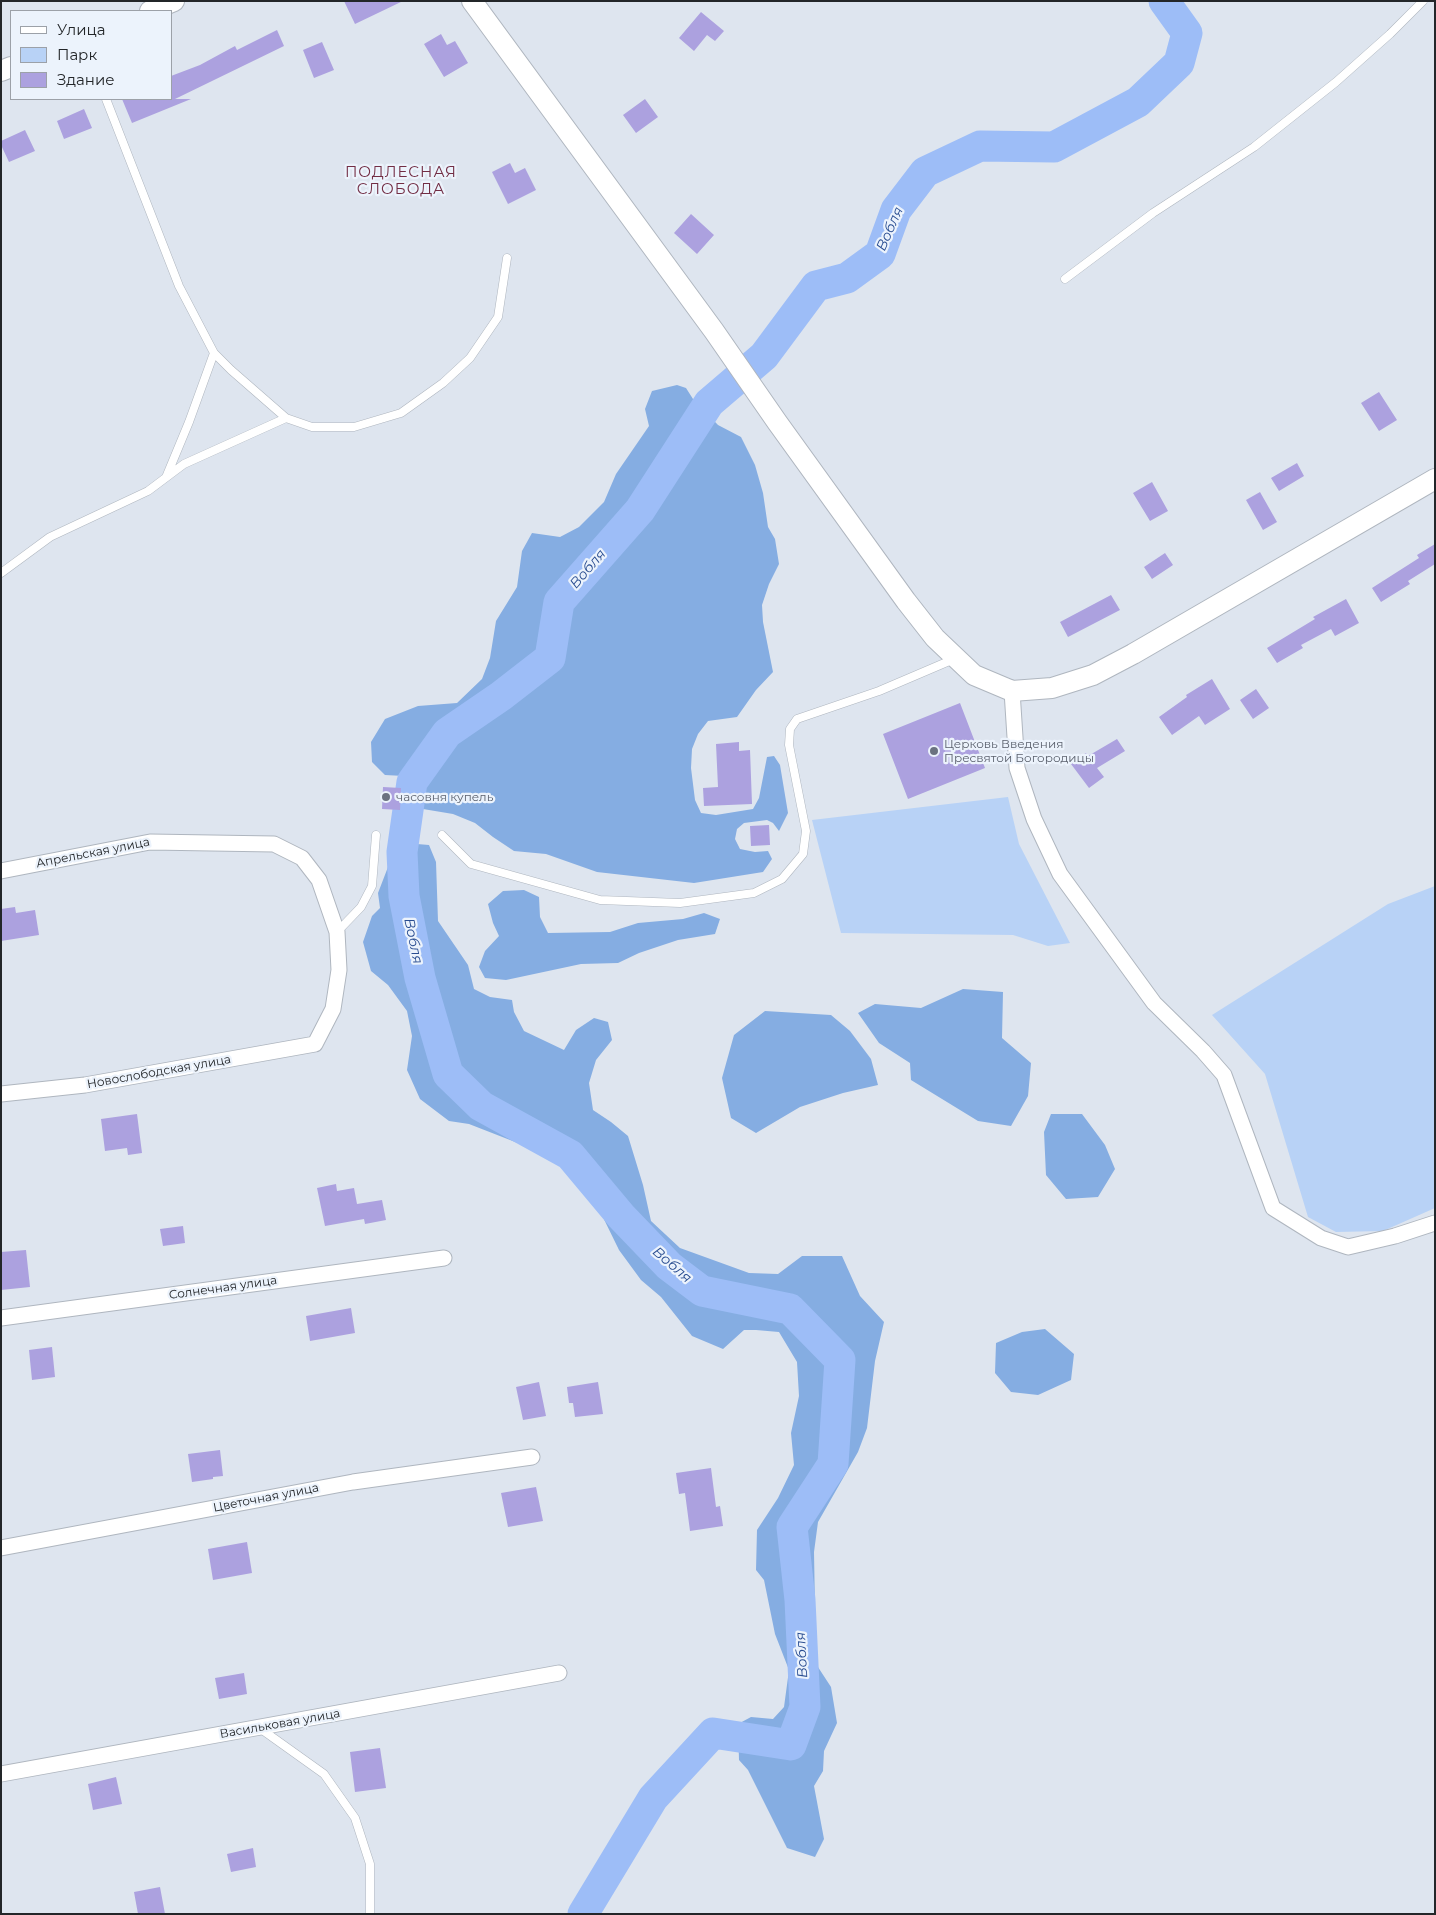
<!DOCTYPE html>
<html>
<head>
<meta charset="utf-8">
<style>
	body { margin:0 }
	#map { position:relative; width:1436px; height:1915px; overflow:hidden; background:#dee5ef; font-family:Montserrat,sans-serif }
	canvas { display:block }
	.frame { position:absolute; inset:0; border:2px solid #232629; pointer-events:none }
	.legend { position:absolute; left:10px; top:10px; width:162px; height:90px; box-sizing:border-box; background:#ecf3fc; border:1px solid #9ca1a8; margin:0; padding:6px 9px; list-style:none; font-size:15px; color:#232629 }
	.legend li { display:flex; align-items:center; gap:10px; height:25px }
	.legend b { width:25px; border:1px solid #9ca1a8 }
</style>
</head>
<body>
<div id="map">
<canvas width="1436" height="1915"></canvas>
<div class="frame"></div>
<ul class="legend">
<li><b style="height:6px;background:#fff"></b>Улица</li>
<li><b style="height:14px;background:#b8d2f6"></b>Парк</li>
<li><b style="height:14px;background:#aca1df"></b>Здание</li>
</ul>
</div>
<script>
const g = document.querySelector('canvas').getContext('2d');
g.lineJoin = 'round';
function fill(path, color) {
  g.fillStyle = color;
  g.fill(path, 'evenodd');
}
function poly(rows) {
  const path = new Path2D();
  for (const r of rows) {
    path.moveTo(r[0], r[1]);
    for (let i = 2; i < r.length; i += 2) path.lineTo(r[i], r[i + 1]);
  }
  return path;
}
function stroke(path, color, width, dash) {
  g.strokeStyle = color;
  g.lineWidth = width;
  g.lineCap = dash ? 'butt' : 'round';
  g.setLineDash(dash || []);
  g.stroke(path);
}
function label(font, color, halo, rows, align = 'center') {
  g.font = font + ' Montserrat,sans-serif';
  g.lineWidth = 4.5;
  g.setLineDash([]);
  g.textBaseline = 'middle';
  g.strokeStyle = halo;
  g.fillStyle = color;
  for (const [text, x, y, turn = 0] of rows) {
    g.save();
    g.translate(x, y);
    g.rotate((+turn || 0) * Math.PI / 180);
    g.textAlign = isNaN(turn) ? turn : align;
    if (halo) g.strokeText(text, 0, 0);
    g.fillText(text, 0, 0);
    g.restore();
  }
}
fill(poly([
	[1008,797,1019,844,1070,943,1048,946,1013,935,841,933,812,820],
	[1435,886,1435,1208,1383,1231,1336,1232,1308,1217,1265,1074,1212,1015,1388,904]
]), '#b8d2f6');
fill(poly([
	[677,385,686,388,693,399,718,425,741,437,755,465,763,493,768,527,775,539,779,564,769,584,762,605,763,622,773,672,756,690,737,717,708,721,698,734,692,749,691,768,695,800,701,813,716,815,753,809,759,798,767,757,774,756,780,765,788,813,779,831,773,823,767,820,744,823,737,829,735,839,740,849,755,852,768,851,772,859,763,872,694,883,597,872,546,854,514,851,493,837,475,823,453,814,423,809,418,792,404,776,385,775,372,762,371,742,385,719,418,706,457,703,482,679,490,658,496,621,517,587,522,551,532,533,560,537,579,527,604,502,616,474,649,426,645,409,652,391],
	[417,844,429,845,436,862,438,921,468,965,474,989,490,997,512,1000,514,1012,524,1031,564,1050,576,1030,594,1018,608,1022,612,1040,596,1060,589,1083,593,1110,611,1122,628,1136,643,1185,651,1221,680,1248,749,1273,778,1274,802,1256,842,1256,860,1296,884,1322,875,1361,867,1428,858,1452,818,1522,814,1552,816,1664,831,1687,837,1723,824,1751,823,1771,814,1786,824,1839,815,1857,787,1848,748,1770,739,1760,738,1724,751,1717,773,1719,784,1707,789,1670,775,1634,764,1580,756,1570,757,1530,778,1498,794,1465,791,1433,799,1396,797,1362,779,1332,756,1330,744,1330,723,1349,692,1336,661,1297,641,1280,619,1250,597,1205,575,1179,546,1154,469,1124,449,1121,420,1099,407,1070,412,1036,407,1011,388,985,371,971,363,942,372,916,380,908,378,893,388,867,390,850,394,845],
	[524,890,539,897,540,917,548,933,610,932,638,923,683,919,704,913,720,919,715,934,678,940,639,953,618,963,581,964,506,980,485,978,479,967,485,951,499,936,493,923,488,904,503,891],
	[963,989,1003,992,1002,1038,1031,1063,1028,1096,1011,1126,978,1121,911,1080,910,1063,879,1043,858,1013,875,1004,921,1008],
	[765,1011,831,1015,850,1031,871,1059,878,1085,843,1093,800,1107,756,1133,731,1118,722,1078,734,1035],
	[1051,1114,1082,1114,1105,1145,1115,1169,1098,1197,1066,1199,1046,1175,1044,1132],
	[1045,1329,1074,1354,1071,1380,1038,1395,1011,1392,995,1373,996,1343,1022,1332]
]), '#85ade2');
stroke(poly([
	[583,1914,653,1798,713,1733,791,1745,805,1707,800,1600,792,1527,833,1464,840,1360,790,1309,702,1291,669,1266,621,1216,570,1155,481,1106,448,1074,420,978,404,896,402,852,412,782,447,733,501,696,550,658,559,602,640,510,709,403,764,356,816,286,847,278,880,254,896,210,925,172,980,146,1054,147,1138,102,1179,63,1187,33,1164,1]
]), '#9dbdf7', 31);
fill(poly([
	[344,1,403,1,355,24],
	[701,12,724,31,715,41,707,35,694,51,679,38],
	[277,30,284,46,175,99,191,99,132,123,122,99,171,99,171,76,200,65,235,46,237,50],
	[441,34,447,45,455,41,468,63,444,77,424,44],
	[322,42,334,70,314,78,303,50],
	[645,99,658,117,636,133,623,115],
	[84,109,92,128,64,139,57,121],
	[25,130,35,151,9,162,1,145,1,141],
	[510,163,515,173,525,168,536,190,508,204,492,172],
	[691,214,714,235,697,254,674,233],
	[1379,392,1397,420,1379,431,1361,403],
	[1297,463,1304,476,1279,491,1271,478],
	[1152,482,1168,511,1150,521,1133,493],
	[1260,492,1277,522,1263,530,1246,500],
	[1435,544,1435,564,1408,581,1410,584,1381,602,1372,588,1419,558,1417,555],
	[1165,553,1173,565,1152,579,1144,567],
	[1111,595,1120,610,1068,637,1060,622],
	[1346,599,1359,623,1335,636,1331,629,1301,645,1303,648,1277,663,1267,648,1315,619,1313,617],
	[1212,679,1230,709,1205,725,1199,716,1172,735,1159,717,1187,697,1186,695],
	[1256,689,1269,708,1253,719,1240,700],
	[960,703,985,768,908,799,883,734],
	[1117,739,1125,751,1097,768,1104,777,1089,788,1071,764,1086,753,1088,756],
	[739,742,739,751,750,750,752,804,704,806,703,788,718,787,716,744],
	[383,787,401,788,400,810,382,809],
	[769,825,770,845,751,846,750,826],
	[15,907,16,913,35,910,39,935,1,941,1,909],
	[137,1114,142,1153,128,1155,127,1148,105,1151,101,1119],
	[336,1184,337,1191,354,1188,357,1204,382,1200,386,1220,365,1224,364,1219,325,1226,317,1188],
	[183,1226,185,1243,163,1246,160,1229],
	[26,1250,30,1287,1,1290,1,1252],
	[351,1308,355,1333,310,1341,306,1316],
	[52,1347,55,1377,32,1380,29,1350],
	[539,1382,546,1416,523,1420,516,1387],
	[598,1382,603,1414,575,1417,573,1403,569,1403,567,1387],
	[220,1450,223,1476,213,1477,213,1479,192,1482,188,1454],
	[711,1468,716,1507,720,1506,723,1526,690,1531,685,1493,679,1494,676,1473],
	[536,1487,543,1521,508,1527,501,1493],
	[247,1542,252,1573,213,1580,208,1549],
	[244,1673,247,1694,219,1699,215,1678],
	[380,1748,386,1788,355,1792,350,1752],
	[116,1777,122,1804,93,1810,88,1784],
	[253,1848,256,1867,231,1872,227,1854],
	[160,1887,165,1914,138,1914,134,1892]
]), '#aca1df');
const lane = poly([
	[106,99,179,286,214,353,189,422,167,475],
	[1065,279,1153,213,1254,147,1336,82,1390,34,1423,1],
	[214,353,231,370,286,418],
	[1,573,50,537,148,491,184,464,286,418,312,427,354,427,401,413,443,383,470,358,498,317,507,258],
	[442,835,471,864,600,900,680,903,754,893,782,879,803,854,806,831,789,745,790,729,797,719,879,691,954,659],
	[337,932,361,907,372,886,376,835],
	[261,1729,324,1774,355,1818,370,1864,370,1914]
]);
const street = poly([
	[1012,691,1017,768,1034,819,1060,874,1154,1003,1203,1051,1224,1075,1273,1208,1321,1238,1348,1247,1395,1236,1435,1223],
	[1,871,150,842,274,844,302,858,319,880,337,932,339,970,333,1009,315,1044,85,1085,1,1094],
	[1,1318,444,1258],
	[1,1548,353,1482,532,1457],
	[1,1774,559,1673]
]);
const secondary = poly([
	[472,1,714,331,777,422,906,601,935,638,974,675,1012,691,1052,688,1093,675,1133,654,1435,479],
	[150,11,174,1],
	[1,71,11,67]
]);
stroke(lane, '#afb6bf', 9);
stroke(street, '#afb6bf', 17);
stroke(secondary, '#afb6bf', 22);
stroke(lane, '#fff', 8);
stroke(street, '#fff', 15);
stroke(secondary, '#fff', 20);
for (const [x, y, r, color] of [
	[934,751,5,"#6b7280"],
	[386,797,5,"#6b7280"]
]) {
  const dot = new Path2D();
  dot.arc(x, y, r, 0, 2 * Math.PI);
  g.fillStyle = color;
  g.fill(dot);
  stroke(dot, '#ecf3fc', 2);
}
label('12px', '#5b616d', '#ecf3fc', [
	["Церковь Введения",944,744],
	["Пресвятой Богородицы",944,758],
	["часовня купель",396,797]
], 'left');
label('12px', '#232629', '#ecf3fc', [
	["Апрельская улица",93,853,-11],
	["Новослободская улица",159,1072,-10],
	["Солнечная улица",223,1288,-8],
	["Цветочная улица",266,1498,-11],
	["Васильковая улица",280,1724,-10]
]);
label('italic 14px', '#294d91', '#ecf3fc', [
	["Вобля",890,229,-66],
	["Вобля",588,569,-49],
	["Вобля",413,941,78],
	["Вобля",672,1265,41],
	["Вобля",802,1655,-93]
]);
g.letterSpacing = '1px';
label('15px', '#722d44', '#ecf3fc', [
	["ПОДЛЕСНАЯ",401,173],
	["СЛОБОДА",401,190]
]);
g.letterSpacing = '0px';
</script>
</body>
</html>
